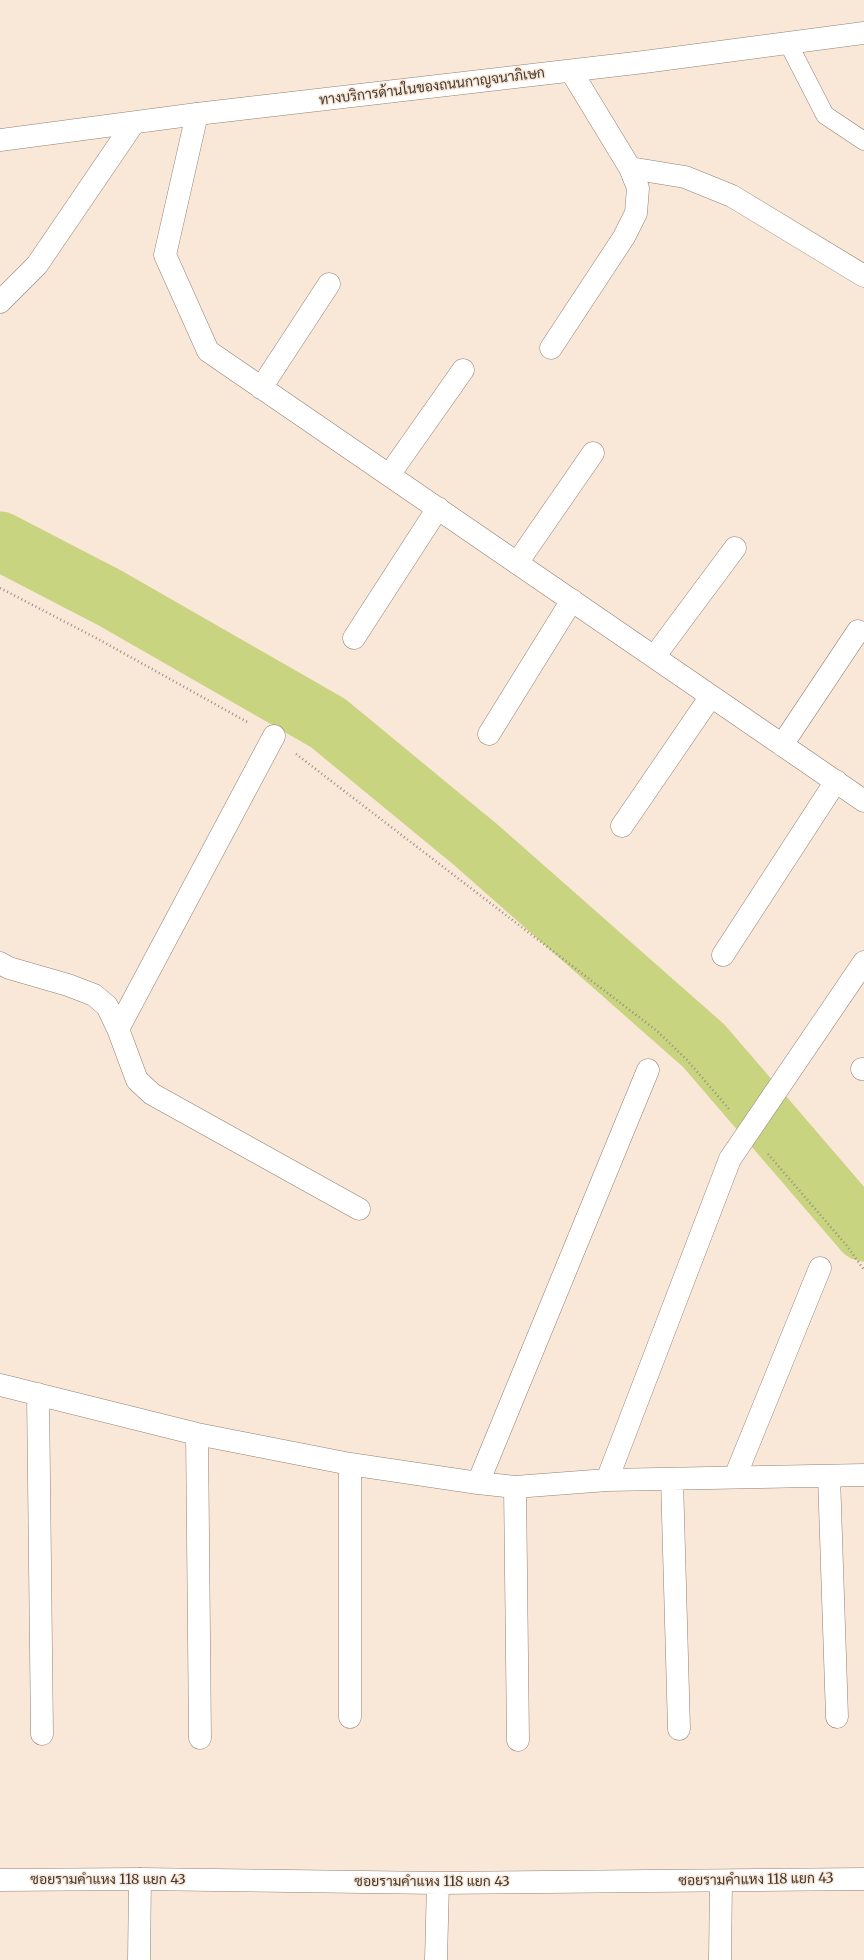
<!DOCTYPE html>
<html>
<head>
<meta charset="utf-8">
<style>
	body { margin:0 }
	canvas { display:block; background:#f9e7d7 }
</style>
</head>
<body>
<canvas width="864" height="1960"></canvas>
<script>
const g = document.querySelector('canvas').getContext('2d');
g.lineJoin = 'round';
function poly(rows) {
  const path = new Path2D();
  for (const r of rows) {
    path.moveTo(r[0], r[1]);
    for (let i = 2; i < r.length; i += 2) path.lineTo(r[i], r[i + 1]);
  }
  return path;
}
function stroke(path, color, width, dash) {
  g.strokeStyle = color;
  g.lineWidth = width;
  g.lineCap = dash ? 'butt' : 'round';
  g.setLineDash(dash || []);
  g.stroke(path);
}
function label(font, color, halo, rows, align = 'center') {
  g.font = font + ' Merriweather,Sarabun,serif';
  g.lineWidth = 3;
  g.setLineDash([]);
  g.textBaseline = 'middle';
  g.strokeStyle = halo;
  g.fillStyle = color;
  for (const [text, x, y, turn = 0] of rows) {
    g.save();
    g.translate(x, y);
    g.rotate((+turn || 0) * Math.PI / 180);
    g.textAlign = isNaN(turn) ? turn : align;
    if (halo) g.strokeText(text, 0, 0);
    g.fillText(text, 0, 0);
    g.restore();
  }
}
stroke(poly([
	[0,541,110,598,328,723,476,845,704,1046,864,1232]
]), '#c8d47f', 59);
const service = poly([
	[788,43,825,115,864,141]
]);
const minor = poly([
	[197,114,165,255,208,351,864,801],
	[630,168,685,177,732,196,864,276],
	[0,302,37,265,133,124],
	[551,348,624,237,636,213,638,188,630,168,571,71],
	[261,388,329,284],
	[389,475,463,370],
	[517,563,593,453],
	[354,638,438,508],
	[654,657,735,548],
	[489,734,572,600],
	[782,745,858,631],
	[622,826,711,696],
	[723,955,836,781],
	[0,963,9,968,68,985,94,995,107,1006,118,1029,137,1080,152,1094,359,1209],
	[118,1029,274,736],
	[862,1069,864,1069],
	[0,1385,197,1434,350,1464,478,1483,515,1487,607,1480,864,1475],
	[38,1394,42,1734],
	[197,1434,200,1738],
	[350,1464,350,1717],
	[829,1476,837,1717],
	[735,1477,820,1268],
	[672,1479,679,1729],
	[607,1480,730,1159,864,962],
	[478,1483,648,1070],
	[515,1487,518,1740],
	[0,1880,140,1879,438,1883,864,1879],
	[139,1960,140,1879],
	[436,1960,438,1883],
	[720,1960,721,1881]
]);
const secondary = poly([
	[0,140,197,114,644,62,864,33]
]);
stroke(service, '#928173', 19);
stroke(minor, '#928173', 23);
stroke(secondary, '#928173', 23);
stroke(poly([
	[0,588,98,639,249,723],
	[296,754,657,1031,687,1060,729,1109],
	[768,1154,847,1246,864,1270]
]), '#998c81', 2.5, [1, 3]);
stroke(service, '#fff', 18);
stroke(minor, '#fff', 22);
stroke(secondary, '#fff', 22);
label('14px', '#403832', '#f9e7d7', [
	["ทางบริการด้านในของถนนกาญจนาภิเษก",432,87,-7],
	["ซอยรามคำแหง 118 แยก 43",108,1880],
	["ซอยรามคำแหง 118 แยก 43",756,1880,-1],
	["ซอยรามคำแหง 118 แยก 43",432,1882]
]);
</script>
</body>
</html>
